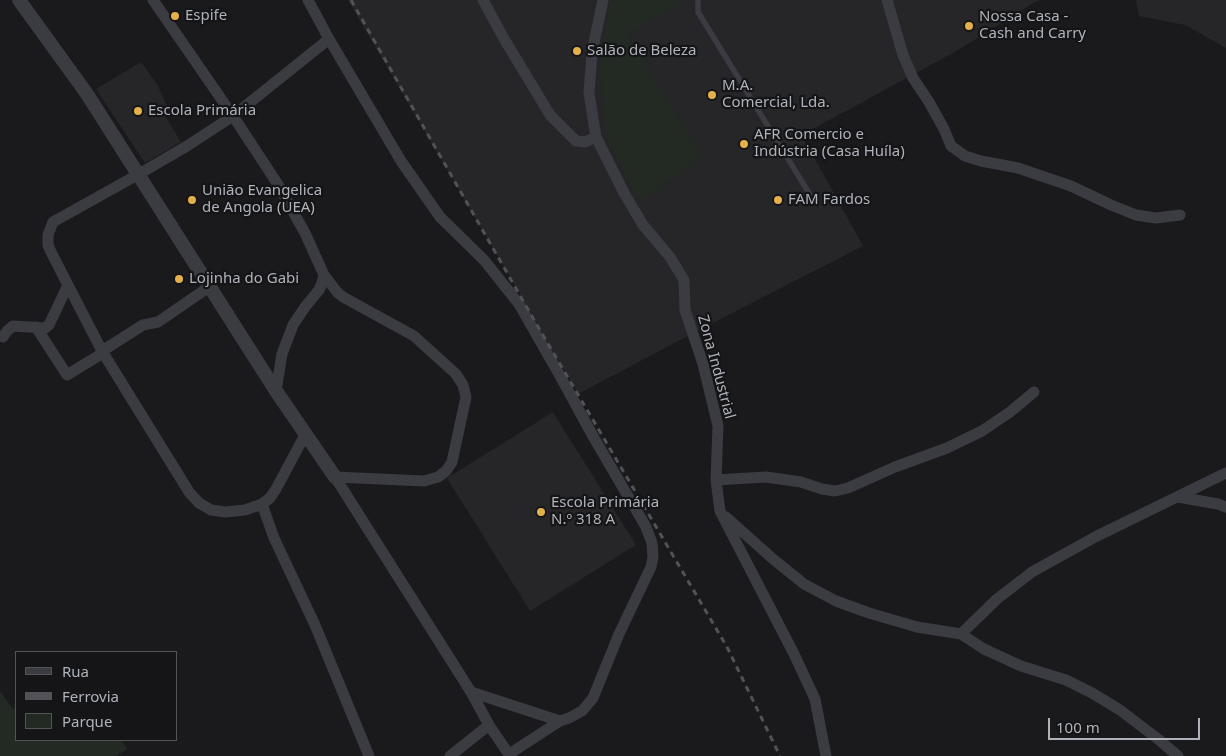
<!DOCTYPE html>
<html>
<head>
<meta charset="utf-8">
<style>
	body { margin:0 }
	#map { position:relative; width:1226px; height:756px; overflow:hidden; background:#1a1a1c; font-family:"Noto Sans",sans-serif }
	canvas { display:block }
	.legend { position:absolute; left:15px; top:651px; width:162px; height:90px; box-sizing:border-box; background:#151517; border:1px solid #525458; margin:0; padding:6px 9px; list-style:none; font-size:15px; color:#aeb2ba }
	.legend li { display:flex; align-items:center; gap:10px; height:25px }
	.legend b { width:25px; border:1px solid #525458 }
	.scale { position:absolute; left:1048px; top:718px; width:152px; height:22px; box-sizing:border-box; border:2px solid #aeb2ba; border-top:0; padding-left:6px; font-size:15px; line-height:18px; white-space:nowrap; color:#aeb2ba; -webkit-text-stroke:4px #151517; paint-order:stroke }
</style>
</head>
<body>
<div id="map">
<canvas width="1226" height="756"></canvas>
<ul class="legend">
<li><b style="height:6px;background:#3b3c41"></b>Rua</li>
<li><b style="height:6px;background:#505257"></b>Ferrovia</li>
<li><b style="height:14px;background:#222a23"></b>Parque</li>
</ul>
<div class="scale">100 m</div>
</div>
<script>
const g = document.querySelector('canvas').getContext('2d');
g.lineJoin = 'round';
function fill(path, color) {
  g.fillStyle = color;
  g.fill(path, 'evenodd');
}
function poly(rows) {
  const path = new Path2D();
  for (const r of rows) {
    path.moveTo(r[0], r[1]);
    for (let i = 2; i < r.length; i += 2) path.lineTo(r[i], r[i + 1]);
  }
  return path;
}
function stroke(path, color, width, dash) {
  g.strokeStyle = color;
  g.lineWidth = width;
  g.lineCap = dash ? 'butt' : 'round';
  g.setLineDash(dash || []);
  g.stroke(path);
}
function label(font, color, halo, rows, align = 'center') {
  g.font = font + ' "Noto Sans",sans-serif';
  g.lineWidth = 4.5;
  g.setLineDash([]);
  g.textBaseline = 'middle';
  g.strokeStyle = halo;
  g.fillStyle = color;
  for (const [text, x, y, turn = 0] of rows) {
    g.save();
    g.translate(x, y);
    g.rotate((+turn || 0) * Math.PI / 180);
    g.textAlign = isNaN(turn) ? turn : align;
    if (halo) g.strokeText(text, 0, 0);
    g.fillText(text, 0, 0);
    g.restore();
  }
}
fill(poly([
	[348,0,1040,0,1035,2,958,50,802,135,863,246,701,329,578,394],
	[1136,0,1226,0,1226,48,1185,25,1139,16],
	[141,62,157,84,169,110,164,114,181,142,145,163,96,89],
	[553,412,636,545,530,611,447,478]
]), '#262629');
fill(poly([
	[612,0,681,0,675,6,627,35,701,156,640,202,605,132,601,76,603,44,609,10],
	[0,691,13,709,16,706,16,740,121,740,127,749,116,756,0,756]
]), '#222a23');
stroke(poly([
	[698,0,698,12,812,198]
]), '#3b3c41', 5.5);
stroke(poly([
	[153,0,233,116,277,183,305,233,324,275,337,292,343,297,414,336,456,374,463,385,466,397,452,462,446,471,438,477,424,481,335,477],
	[308,0,329,39,401,161,440,217,484,260,519,304,559,374,594,438,646,527,652,543,653,557,651,567,619,634,593,698,582,711,569,718,560,721,509,754],
	[483,0,503,37,550,115,576,141,585,142,596,137],
	[603,0,592,52,589,93,596,137,624,193,643,225,670,257,684,280,685,310,703,364,718,426,716,480,720,511,794,654,815,699,826,756],
	[887,0,903,55,913,78,929,102,944,129,951,146,965,156,981,161,1018,168,1071,186,1111,205,1136,215,1156,218,1180,215],
	[36,327,67,375,103,353],
	[3,337,7,331,13,326,45,328,49,325,68,285],
	[102,351,143,325,158,322,209,287],
	[276,391,282,354,290,333,293,325,305,307,319,290,322,283,324,275],
	[306,433,276,489,270,498,262,504,245,510,225,512,211,510,199,503,189,492,102,351,52,254,48,245,48,235,53,222,139,174,187,146,233,116,329,39],
	[335,477,471,692,489,725,510,756],
	[716,480,766,477,801,482,822,489,835,491,848,488,895,467,947,448,982,431,1010,412,1034,392],
	[1178,497,1218,504,1226,507],
	[262,504,274,538,315,625,369,756],
	[726,517,773,559,804,584,836,601,869,613,917,627,961,634,984,649,1021,666,1066,680,1092,693,1120,710,1158,739,1178,756],
	[961,634,997,599,1032,572,1095,537,1226,473],
	[471,692,560,721],
	[450,756,489,725]
]), '#3b3c41', 11);
stroke(poly([
	[19,0,87,94,276,391,335,477]
]), '#3b3c41', 14);
stroke(poly([
	[351,0,534,320,727,647,780,756]
]), '#505257', 3, [6, 5]);
for (const [x, y, r, color] of [
	[175,16,5,"#e4b04a"],
	[969,26,5,"#e4b04a"],
	[577,51,5,"#e4b04a"],
	[712,95,5,"#e4b04a"],
	[138,111,5,"#e4b04a"],
	[744,144,5,"#e4b04a"],
	[192,200,5,"#e4b04a"],
	[778,200,5,"#e4b04a"],
	[179,279,5,"#e4b04a"],
	[541,512,5,"#e4b04a"]
]) {
  const dot = new Path2D();
  dot.arc(x, y, r, 0, 2 * Math.PI);
  g.fillStyle = color;
  g.fill(dot);
  stroke(dot, '#151517', 2);
}
label('15px', '#aeb2ba', '#151517', [
	["Espife",185,16],
	["Nossa Casa -",979,17],
	["Cash and Carry",979,34],
	["Salão de Beleza",587,51],
	["M.A.",722,86],
	["Comercial, Lda.",722,103],
	["Escola Primária",148,111],
	["AFR Comercio e",754,135],
	["Indústria (Casa Huíla)",754,152],
	["União Evangelica",202,191],
	["de Angola (UEA)",202,208],
	["FAM Fardos",788,200],
	["Lojinha do Gabi",189,279],
	["Escola Primária",551,503],
	["N.º 318 A",551,520]
], 'left');
label('15px', '#aeb2ba', '#151517', [
	["Zona Industrial",716,367,75]
]);
</script>
</body>
</html>
